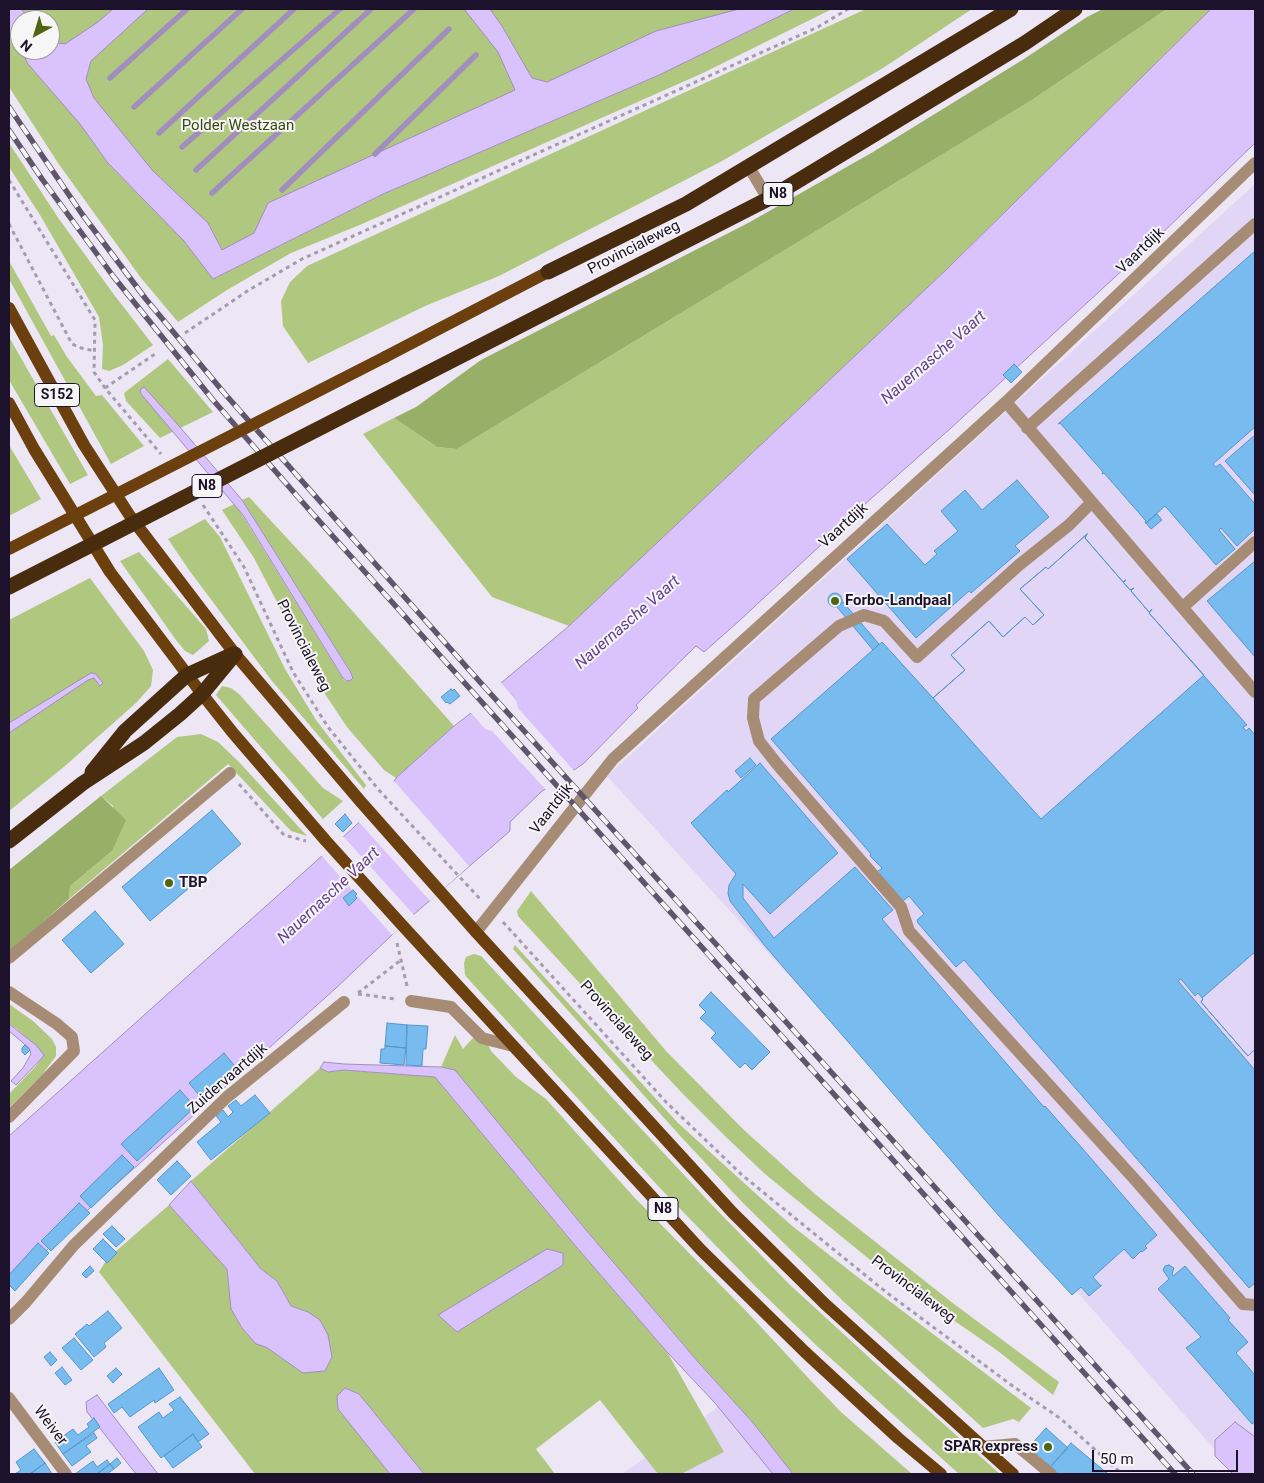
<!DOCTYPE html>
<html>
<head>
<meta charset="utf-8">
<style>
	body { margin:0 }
	#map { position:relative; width:1264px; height:1483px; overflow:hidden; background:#ece6f5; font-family:Roboto,sans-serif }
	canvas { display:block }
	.frame { position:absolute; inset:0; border:10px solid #1d122c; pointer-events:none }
	.north { position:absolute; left:10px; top:10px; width:50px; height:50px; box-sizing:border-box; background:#f6f6f6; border:1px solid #9f9ba5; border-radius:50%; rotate:219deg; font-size:14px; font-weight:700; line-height:20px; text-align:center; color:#1d122c }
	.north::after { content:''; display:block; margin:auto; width:18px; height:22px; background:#506511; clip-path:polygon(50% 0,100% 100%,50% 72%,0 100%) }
	.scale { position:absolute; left:1092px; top:1450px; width:146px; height:22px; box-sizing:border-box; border:2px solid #1d122c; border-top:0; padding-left:6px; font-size:15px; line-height:18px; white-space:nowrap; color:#1d122c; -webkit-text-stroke:4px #f6f6f6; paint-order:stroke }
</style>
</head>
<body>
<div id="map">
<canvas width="1264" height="1483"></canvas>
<div class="frame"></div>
<div class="north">N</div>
<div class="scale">50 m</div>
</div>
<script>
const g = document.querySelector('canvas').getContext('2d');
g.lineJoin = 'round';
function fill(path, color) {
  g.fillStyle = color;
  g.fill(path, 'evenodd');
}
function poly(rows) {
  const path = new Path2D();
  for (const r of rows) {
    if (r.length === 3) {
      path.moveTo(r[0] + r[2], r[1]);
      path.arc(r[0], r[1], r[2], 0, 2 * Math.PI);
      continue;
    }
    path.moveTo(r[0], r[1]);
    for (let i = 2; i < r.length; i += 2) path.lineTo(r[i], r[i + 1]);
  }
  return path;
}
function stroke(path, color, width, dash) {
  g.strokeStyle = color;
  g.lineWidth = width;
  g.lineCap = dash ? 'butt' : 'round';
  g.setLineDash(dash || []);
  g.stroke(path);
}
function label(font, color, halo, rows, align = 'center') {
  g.font = font + ' Roboto,sans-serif';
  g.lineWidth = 4;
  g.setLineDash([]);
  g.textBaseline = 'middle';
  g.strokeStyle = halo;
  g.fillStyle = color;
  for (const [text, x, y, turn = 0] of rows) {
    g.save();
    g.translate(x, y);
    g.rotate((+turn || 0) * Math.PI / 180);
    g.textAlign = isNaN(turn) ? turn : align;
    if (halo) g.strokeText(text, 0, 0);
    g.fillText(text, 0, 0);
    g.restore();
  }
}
fill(poly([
	[1255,184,1255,1474,1236,1474,1073,1287,607,776],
	[737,1394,800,1474,622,1474]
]), '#e2d6f6');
fill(poly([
	[9,9,778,9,432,165,213,279,383,194,659,75,794,9,832,9,703,73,362,224,291,253,227,290,178,322,141,278,58,163,9,87],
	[20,20,50,20,50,50,20,50],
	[87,133,147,203,108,163],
	[866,9,972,9,883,68,722,161,499,276,425,306,308,363,283,326,281,301,290,282,307,266],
	[1167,9,1211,9,946,270,569,626,492,597,363,434,394,418,437,447,457,449,1032,100],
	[9,143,59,219,115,296,153,345,123,365,109,371,102,369,103,345,99,317,40,215,9,167],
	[9,261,51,336,54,335,67,357,96,396,102,395,144,446,111,464,9,279],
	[9,337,88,475,70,484,9,380],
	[168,359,213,412,160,438,126,401,124,393],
	[9,445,41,499,9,516],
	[249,497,310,563,454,726,396,778,384,770,347,727,325,694,254,558,222,510,234,504,236,505,344,680,347,681,352,680,353,678,350,671,242,500],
	[205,519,220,537,285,669,316,720,366,785,364,789,272,681,189,570,168,539],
	[139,552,206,629,209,641,193,655,185,651,176,640,120,561],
	[90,578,144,651,153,670,151,686,136,703,65,766,9,811,9,620],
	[222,686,231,688,239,694,323,788,343,801,323,819,216,695],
	[201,734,218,742,239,762,307,836,291,831,228,764,69,899,70,886,112,851,113,806,101,796,177,737],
	[531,891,666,1051,744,1130,816,1195,954,1304,1059,1382,1053,1395,998,1351,927,1302,869,1259,765,1174,726,1137,683,1094,607,1013,518,916,517,911],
	[515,945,678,1123,754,1192,791,1225,855,1275,1031,1408,1019,1422,1013,1419,983,1428,843,1301,743,1203,682,1138,513,949],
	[474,954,481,956,710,1203,789,1284,885,1372,1000,1474,959,1474,817,1346,756,1287,658,1186,471,982,465,975,464,963,466,957],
	[9,1004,33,1021,52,1039,56,1047,56,1056,42,1075,9,1108,9,1094,35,1067,44,1055,17,1029,9,1024],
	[481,1029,491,1051,516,1077,546,1099,633,1196,747,1312,813,1383,841,1412,912,1474,793,1474,754,1424,699,1363,586,1230,455,1071,441,1067,455,1035,463,1049],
	[320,1068,328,1072,344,1070,435,1077,573,1243,667,1352,724,1452,681,1474,658,1474,600,1400,536,1449,555,1474,424,1474,359,1394,357,1393,339,1409,390,1474,255,1474,99,1272,107,1259,169,1205,227,1269,229,1288,242,1328,256,1343,266,1347,303,1373,308,1312,291,1306,277,1281,261,1269,191,1181]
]), '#b0c780');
fill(poly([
	[1103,9,1167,9,1032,100,457,449,437,447,394,418,416,407,481,360,750,222,873,152,1024,59,1087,17],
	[101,796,126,820,112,851,70,886,69,899,9,952,9,870]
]), '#97af66');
const water = poly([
	[9,9,21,9,31,20,20,20,20,48,9,32,9,9],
	[113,9,148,9,91,61,86,79,94,98,153,171,208,223,222,250,254,233,268,203,515,90,498,52,464,9,490,9,502,26,532,78,547,82,656,31,739,9,794,9,659,75,383,194,213,279,184,241,108,163,80,124,28,64,21,50,50,50,50,42,65,44,98,22,113,9],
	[1211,9,1255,9,1255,143,1152,243,951,428,865,504,739,621,704,652,696,646,636,705,638,708,583,764,541,792,510,822,510,831,412,916,335,989,93,1205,9,1287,9,1136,342,838,380,803,396,778,454,726,471,713,486,729,516,700,501,683,569,626,946,270,1211,9],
	[144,387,179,426,242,500,350,671,353,678,351,680,347,681,343,678,243,515,141,394,140,390,144,387],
	[91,673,96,674,103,683,100,686,94,678,88,680,9,733,9,723,91,673],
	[9,1024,36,1045,44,1055,42,1058,16,1085,11,1081,23,1068,31,1054,29,1048,9,1031,9,1024],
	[324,1062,344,1064,441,1067,455,1070,586,1230,699,1363,754,1424,793,1474,773,1474,715,1403,667,1352,573,1243,435,1077,344,1070,328,1072,320,1068,324,1062],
	[191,1181,261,1269,277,1281,291,1306,308,1312,320,1320,328,1335,332,1357,325,1371,303,1373,266,1347,256,1344,242,1328,231,1309,227,1269,169,1205,191,1181],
	[547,1249,563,1253,563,1265,457,1332,438,1315,547,1249],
	[345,1388,359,1394,424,1474,390,1474,338,1409,337,1396,345,1388],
	[97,1395,158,1474,136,1474,87,1412,86,1402,97,1395],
	[1235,1422,1255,1437,1255,1474,1233,1474,1215,1456,1215,1440,1235,1422]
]);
fill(water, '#dac3fc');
stroke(water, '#a18ebe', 1);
fill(poly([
	[500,681,516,700,518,708,576,773,547,791,492,731,485,729,469,711,472,711,485,725,513,700,499,684],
	[394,781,469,866,430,901,357,820,378,801,387,786],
	[342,835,414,915,392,935,320,854]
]), '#ece6f5');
stroke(poly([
	[110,78,187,9],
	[134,107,242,9],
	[159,133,294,9],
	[182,147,340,9],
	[375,154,476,55],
	[196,170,371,9],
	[282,190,449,29],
	[212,193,414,9]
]), '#a18ebe', 5.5);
const building = poly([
	[1255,251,1255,427,1213,464,1216,467,1220,464,1255,504,1255,529,1237,546,1221,528,1219,530,1235,549,1216,565,1165,506,1146,523,1145,523,1146,521,1104,473,1102,474,1103,472,1060,423,1058,424,1255,251],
	[1014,364,1022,372,1011,383,1003,375,1014,364],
	[1255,435,1255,492,1254,494,1225,461,1255,435],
	[1017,480,1049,517,1015,546,1020,551,971,593,969,591,916,638,847,559,887,524,925,565,937,554,934,551,958,531,941,511,965,490,982,510,1017,480],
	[1157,514,1162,520,1151,529,1146,523,1157,514],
	[1087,534,1085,538,1123,582,1126,580,1123,582,1130,590,1134,588,1131,591,1149,612,1152,609,1149,613,1247,725,1243,727,1246,731,1249,728,1255,735,1255,1049,1248,1056,1201,1002,1203,999,1198,993,1195,996,1181,979,1178,981,1255,1070,1255,1283,1249,1288,964,960,956,967,918,923,917,920,924,914,909,896,903,901,877,872,882,868,870,856,871,854,771,739,882,642,933,698,965,670,951,655,989,621,1003,637,1025,617,1033,625,1044,615,1020,589,1046,567,1048,569,1087,534],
	[1087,534,1085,538,1123,582,1126,580,1123,582,1130,590,1134,588,1131,591,1149,612,1152,609,1149,613,1204,675,1041,819,933,698,965,670,951,655,989,621,1003,637,1025,617,1033,625,1044,615,1020,589,1046,567,1048,569,1087,534],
	[1255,561,1255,657,1207,601,1255,561],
	[835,600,7],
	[843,602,879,644,873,650,837,607,843,602],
	[451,689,452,691,454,689,460,696,450,704,447,702,446,703,441,697,451,689],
	[750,758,756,765,741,778,735,771,750,758],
	[760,763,838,853,770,914,743,884,743,898,774,938,855,867,893,910,882,919,1044,1107,1045,1106,1082,1148,1157,1235,1145,1246,1147,1248,1142,1252,1141,1251,1133,1259,1124,1249,1093,1277,1101,1286,1102,1285,1089,1296,1081,1287,1072,1295,999,1216,765,946,730,901,728,893,729,885,736,874,691,823,727,790,728,792,760,763],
	[212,810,241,844,150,921,122,887,212,810],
	[345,814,352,823,343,832,335,824,345,814],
	[353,890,357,894,355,896,357,898,349,906,343,898,353,890],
	[95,911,124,944,91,973,62,940,95,911],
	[1255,952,1255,1049,1248,1056,1201,1002,1203,999,1202,998,1255,952],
	[711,992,770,1052,752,1070,745,1063,740,1068,711,1038,716,1033,700,1018,706,1012,699,1005,711,992],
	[387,1023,407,1025,406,1048,385,1046,387,1023],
	[407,1025,428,1026,426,1049,423,1049,422,1066,406,1065,407,1025],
	[25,1045,30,1050,25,1055,22,1052,22,1048,25,1045],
	[385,1046,406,1048,404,1065,380,1063,381,1049,385,1049,385,1046],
	[224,1053,239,1071,204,1101,189,1083,224,1053],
	[180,1090,195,1107,137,1161,121,1144,180,1090],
	[255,1095,270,1113,211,1160,197,1142,221,1122,216,1116,223,1110,228,1117,233,1112,228,1106,236,1100,241,1106,255,1095],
	[122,1155,134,1167,91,1208,80,1196,122,1155],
	[177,1161,191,1176,171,1195,157,1180,177,1161],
	[79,1203,90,1213,51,1251,41,1241,79,1203],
	[112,1226,125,1239,116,1247,103,1234,112,1226],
	[103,1239,117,1253,107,1263,93,1249,103,1239],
	[38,1243,49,1253,15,1291,9,1285,9,1275,38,1243],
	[1169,1265,1174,1268,1172,1274,1173,1276,1185,1266,1230,1318,1228,1320,1248,1342,1236,1353,1255,1375,1255,1422,1252,1424,1186,1348,1201,1337,1158,1289,1169,1279,1163,1270,1165,1266,1169,1265],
	[90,1266,94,1271,86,1278,82,1274,90,1266],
	[108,1311,122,1328,104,1343,106,1347,94,1357,75,1334,87,1324,89,1326,108,1311],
	[74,1338,93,1360,81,1370,62,1348,74,1338],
	[50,1352,57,1360,51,1366,44,1357,50,1352],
	[62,1367,72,1380,65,1385,55,1373,62,1367],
	[116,1368,122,1374,113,1383,107,1376,116,1368],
	[159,1368,174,1390,155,1403,154,1400,130,1417,122,1407,114,1413,108,1404,159,1368],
	[180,1397,209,1434,198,1442,193,1434,161,1458,138,1427,159,1412,163,1418,174,1410,169,1404,180,1397],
	[94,1418,100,1427,63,1454,55,1442,73,1429,78,1435,89,1427,87,1424,94,1418],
	[1046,1428,1068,1448,1050,1467,1028,1448,1046,1428],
	[94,1433,97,1438,86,1446,91,1452,72,1466,63,1454,94,1433],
	[193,1434,202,1447,173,1468,164,1456,193,1434],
	[1071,1443,1108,1474,1044,1474,1071,1443],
	[34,1449,45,1463,30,1474,15,1474,21,1470,16,1462,34,1449],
	[117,1458,121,1463,114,1469,110,1464,117,1458],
	[107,1460,110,1464,97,1474,75,1474,93,1461,97,1467,107,1460],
	[45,1463,52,1474,30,1474,45,1463],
	[110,1464,114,1469,107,1474,97,1474,110,1464]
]);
fill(building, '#78bbef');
stroke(building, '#5497ca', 1);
stroke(poly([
	[9,180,95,320,94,372,105,388,161,454],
	[9,224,72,344,81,348,95,351],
	[185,333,249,290,302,259,818,27,848,9],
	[105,388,158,352],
	[203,505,244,567,293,672,328,727,378,789,481,900],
	[239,784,284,835,306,841],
	[503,922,666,1102,742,1175,886,1292,1014,1387,1061,1419,1122,1474],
	[397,943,407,986],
	[358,993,401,960],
	[358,994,396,999]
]), '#a49caf', 3, [4, 4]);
stroke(poly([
	[749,167,768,199],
	[1006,402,1255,692],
	[1027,428,1255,224],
	[1091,503,1069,525,1019,565,917,657,884,621,864,615,839,626,754,699,753,718,759,741,777,764,901,907,909,931,1138,1183,1243,1304,1255,1305],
	[1183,607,1255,542],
	[476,932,613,759,1006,402,1255,163],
	[9,958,230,773],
	[9,992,57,1024,72,1037,74,1051,9,1117],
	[411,1001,451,1007,482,1038,513,1046],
	[9,1319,26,1302,74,1245,227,1097,344,1002],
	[9,1398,66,1474],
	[982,1447,1015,1444,1051,1474]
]), '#a78c75', 12);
stroke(poly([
	[9,308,84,445,130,516,235,654,361,802,476,932,733,1213,825,1304,1013,1474],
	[385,357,548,272],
	[9,403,34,449,110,572,202,694,233,733,326,841,402,925,701,1250,805,1352,898,1438,941,1474]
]), '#6c400e', 12);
stroke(poly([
	[548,272,686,204,1011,9],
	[406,384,768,199,1025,43,1075,9],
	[92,772,125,731,187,675,231,655],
	[9,841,83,783,144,743,180,714,202,694,235,654]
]), '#492c0e', 15);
const rail = poly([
	[9,107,82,214,145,298,225,394,471,672,1193,1474],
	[9,130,42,179,113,276,213,400,312,513,1175,1474]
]);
stroke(rail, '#5f566c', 5.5);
stroke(rail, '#f6f6f6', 4, [11]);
stroke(poly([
	[9,549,385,357]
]), '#6c400e', 12);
stroke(poly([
	[9,587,406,384]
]), '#492c0e', 15);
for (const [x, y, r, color] of [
	[835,601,5,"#506511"],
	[169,883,5,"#506511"],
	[1048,1447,5,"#506511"]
]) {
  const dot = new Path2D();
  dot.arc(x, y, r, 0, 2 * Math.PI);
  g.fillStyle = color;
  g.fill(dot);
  stroke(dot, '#f6f6f6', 2);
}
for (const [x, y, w] of [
	[778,194,30],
	[57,395,45],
	[207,486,30],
	[663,1209,30]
]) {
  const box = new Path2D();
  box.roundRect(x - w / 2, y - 11.5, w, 23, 4);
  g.fillStyle = '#f6f6f6';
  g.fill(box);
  stroke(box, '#1d122c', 1);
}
label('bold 14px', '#1d122c', null, [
	["N8",778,194],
	["S152",57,395],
	["N8",207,486],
	["N8",663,1209]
]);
label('15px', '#384711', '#f6f6f6', [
	["Polder Westzaan",238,126]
]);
label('15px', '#1d122c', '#f6f6f6', [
	["Provincialeweg",634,248,-27],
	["Vaartdijk",1141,251,-44],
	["Vaartdijk",844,526,-42],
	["Provincialeweg",303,646,63],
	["Vaartdijk",552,809,-52],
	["Provincialeweg",616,1021,48],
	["Zuidervaartdijk",228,1079,-41],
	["Provincialeweg",913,1290,37],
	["Weiver",50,1426,53]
]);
label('bold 15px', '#1d122c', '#f6f6f6', [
	["Forbo-Landpaal",845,601],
	["TBP",179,883],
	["SPAR express",1038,1447,"right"]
], 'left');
label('italic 16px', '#664091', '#f6f6f6', [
	["Nauernasche Vaart",934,358,-41],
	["Nauernasche Vaart",628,623,-41],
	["Nauernasche Vaart",329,896,-43]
]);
</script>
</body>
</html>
